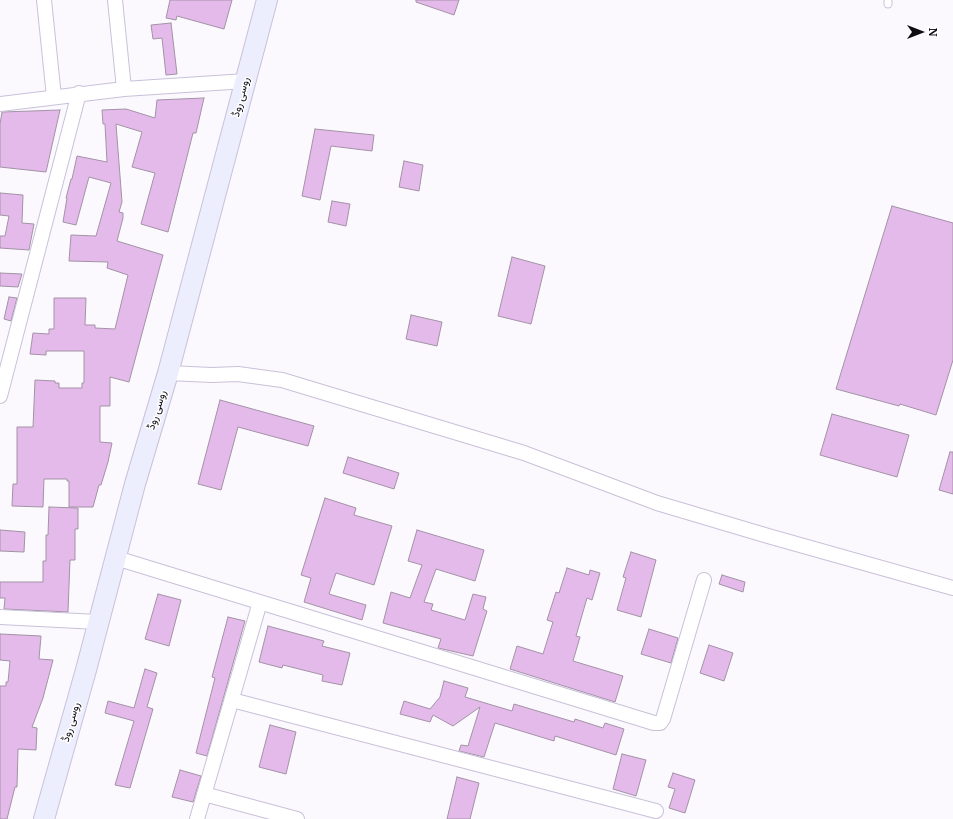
<!DOCTYPE html>
<html>
<head>
<meta charset="utf-8">
<style>
	body { margin:0 }
	#map { position:relative; width:953px; height:819px; overflow:hidden; background:#fbf9fe; font-family:Merriweather,serif }
	canvas { display:block }
	.north { position:absolute; left:901px; top:12px; width:40px; height:40px; -webkit-text-stroke:3px #fff; paint-order:stroke; rotate:90deg; font-size:11px; font-weight:700; line-height:16px; text-align:center; color:#0e0b13 }
	.north::after { content:''; display:block; margin:auto; width:14px; height:18px; background:#0e0b13; clip-path:polygon(50% 0,100% 100%,50% 72%,0 100%) }
</style>
</head>
<body>
<div id="map">
<canvas width="953" height="819"></canvas>
<div class="north">N</div>
</div>
<script>
const g = document.querySelector('canvas').getContext('2d');
g.lineJoin = 'round';
function fill(path, color) {
  g.fillStyle = color;
  g.fill(path, 'evenodd');
}
function poly(rows) {
  const path = new Path2D();
  for (const r of rows) {
    path.moveTo(r[0], r[1]);
    for (let i = 2; i < r.length; i += 2) path.lineTo(r[i], r[i + 1]);
  }
  return path;
}
function stroke(path, color, width, dash) {
  g.strokeStyle = color;
  g.lineWidth = width;
  g.lineCap = dash ? 'butt' : 'round';
  g.setLineDash(dash || []);
  g.stroke(path);
}
function label(font, color, halo, rows, align = 'center') {
  g.font = font + ' Merriweather,Vazirmatn,serif';
  g.lineWidth = 3;
  g.setLineDash([]);
  g.textBaseline = 'middle';
  g.strokeStyle = halo;
  g.fillStyle = color;
  for (const [text, x, y, turn = 0] of rows) {
    g.save();
    g.translate(x, y);
    g.rotate((+turn || 0) * Math.PI / 180);
    g.textAlign = isNaN(turn) ? turn : align;
    if (halo) g.strokeText(text, 0, 0);
    g.fillText(text, 0, 0);
    g.restore();
  }
}
const building = poly([
	[170,0,232,0,224,29,177,16,176,20,166,18,170,0],
	[416,0,459,0,454,15,416,2,416,0],
	[171,23,177,74,166,75,162,38,153,39,151,25,171,23],
	[204,98,196,133,193,133,168,232,141,224,155,173,132,167,142,132,116,124,122,202,119,212,123,213,123,218,117,241,163,255,129,382,110,377,110,406,100,406,100,442,112,443,108,462,101,485,99,485,93,507,69,507,69,481,67,481,67,479,44,479,43,507,12,506,13,484,17,484,17,427,33,427,35,380,55,381,55,383,59,383,59,388,82,388,82,383,84,383,84,351,46,351,46,355,30,354,33,333,49,334,49,329,54,329,54,298,86,298,85,325,95,325,95,328,115,329,128,275,107,268,108,262,69,261,71,235,96,236,111,183,89,177,76,225,63,222,67,198,66,198,71,179,72,179,77,156,107,162,105,124,103,124,102,110,126,109,155,118,157,100,204,98],
	[60,110,46,172,0,167,0,124,2,112,60,110],
	[315,129,374,135,372,151,331,146,320,200,302,196,315,129],
	[404,161,423,165,419,191,399,187,404,161],
	[0,193,23,195,22,223,34,224,29,250,0,248,0,236,5,236,9,216,0,215,0,193],
	[332,201,350,204,346,226,328,222,332,201],
	[892,206,953,223,953,360,936,415,900,404,899,406,836,389,892,206],
	[512,257,545,266,531,324,498,316,512,257],
	[0,273,22,274,18,287,0,286,0,273],
	[9,297,17,298,11,321,4,319,9,297],
	[411,315,442,322,437,346,406,339,411,315],
	[220,400,314,426,308,446,238,427,221,490,198,484,220,400],
	[832,414,909,435,897,477,820,455,832,414],
	[950,452,953,452,953,494,939,490,950,452],
	[348,457,399,473,394,489,343,473,348,457],
	[325,498,356,508,354,515,392,526,374,585,336,573,329,594,366,605,362,620,304,602,311,578,301,575,325,498],
	[49,507,78,508,78,529,75,529,75,560,70,560,68,612,4,609,5,598,0,598,0,582,43,582,43,561,46,561,46,535,48,535,49,507],
	[0,530,25,532,24,552,0,551,0,530],
	[417,530,484,550,475,581,436,569,424,602,433,604,431,610,465,620,473,594,486,597,483,609,487,611,473,656,438,648,441,639,383,623,391,592,410,598,422,565,408,561,417,530],
	[631,552,656,560,641,617,617,610,626,578,623,577,631,552],
	[567,568,589,575,590,570,600,573,592,600,587,598,576,636,580,637,573,661,623,676,615,702,510,669,517,646,543,654,553,622,547,620,556,592,559,593,567,568],
	[722,575,745,582,743,592,719,584,722,575],
	[158,594,181,600,169,646,145,639,158,594],
	[228,617,245,621,207,756,196,753,215,678,212,677,228,617],
	[268,626,324,641,322,646,350,653,342,685,322,681,323,675,283,665,282,668,259,662,268,626],
	[649,629,678,638,671,663,641,654,649,629],
	[0,634,41,636,39,659,53,660,43,698,32,727,37,728,36,750,18,749,17,787,15,787,7,819,0,819,0,686,6,686,6,682,8,682,10,661,0,660,0,634],
	[709,645,733,653,724,681,700,673,709,645],
	[145,669,157,673,147,707,153,709,130,788,115,785,134,721,105,713,108,701,134,708,145,669],
	[444,681,468,688,465,697,512,711,514,704,574,722,575,719,603,728,605,723,624,729,616,755,555,736,554,741,495,723,484,757,459,751,461,745,468,746,480,707,453,726,433,715,430,722,400,714,404,701,430,709,440,697,444,681],
	[270,725,296,732,286,774,259,767,270,725],
	[622,754,646,760,636,796,613,789,622,754],
	[180,770,201,776,193,802,172,797,180,770],
	[673,773,695,780,685,813,669,808,675,789,668,787,673,773],
	[457,777,479,783,470,819,447,819,457,777]
]);
fill(building, '#e3baea');
stroke(building, '#a392a6', 1);
const service = poly([
	[888,4,888,0]
]);
const minor = poly([
	[44,0,54,97],
	[115,0,124,89],
	[0,104,124,89,246,81],
	[168,373,212,375,238,374,282,380,524,453,657,503,768,536,953,588],
	[0,396,79,93],
	[116,558,654,723,660,723,663,719,704,580],
	[0,617,98,622],
	[232,700,656,811],
	[204,794,297,819],
	[197,819,260,602]
]);
const secondary = poly([
	[44,819,86,670,135,484,168,373,267,0]
]);
stroke(service, '#c9c1d9', 9);
stroke(minor, '#c9c1d9', 16);
stroke(secondary, '#c9c1d9', 22);
stroke(service, '#fff', 7);
stroke(minor, '#fff', 14);
stroke(secondary, '#ecedfd', 20);
label('11px', '#0e0b13', '#fff', [
	["روسی روڈ",241,97,-75],
	["روسی روڈ",157,410,-73],
	["روسی روڈ",71,722,-74]
]);
</script>
</body>
</html>
